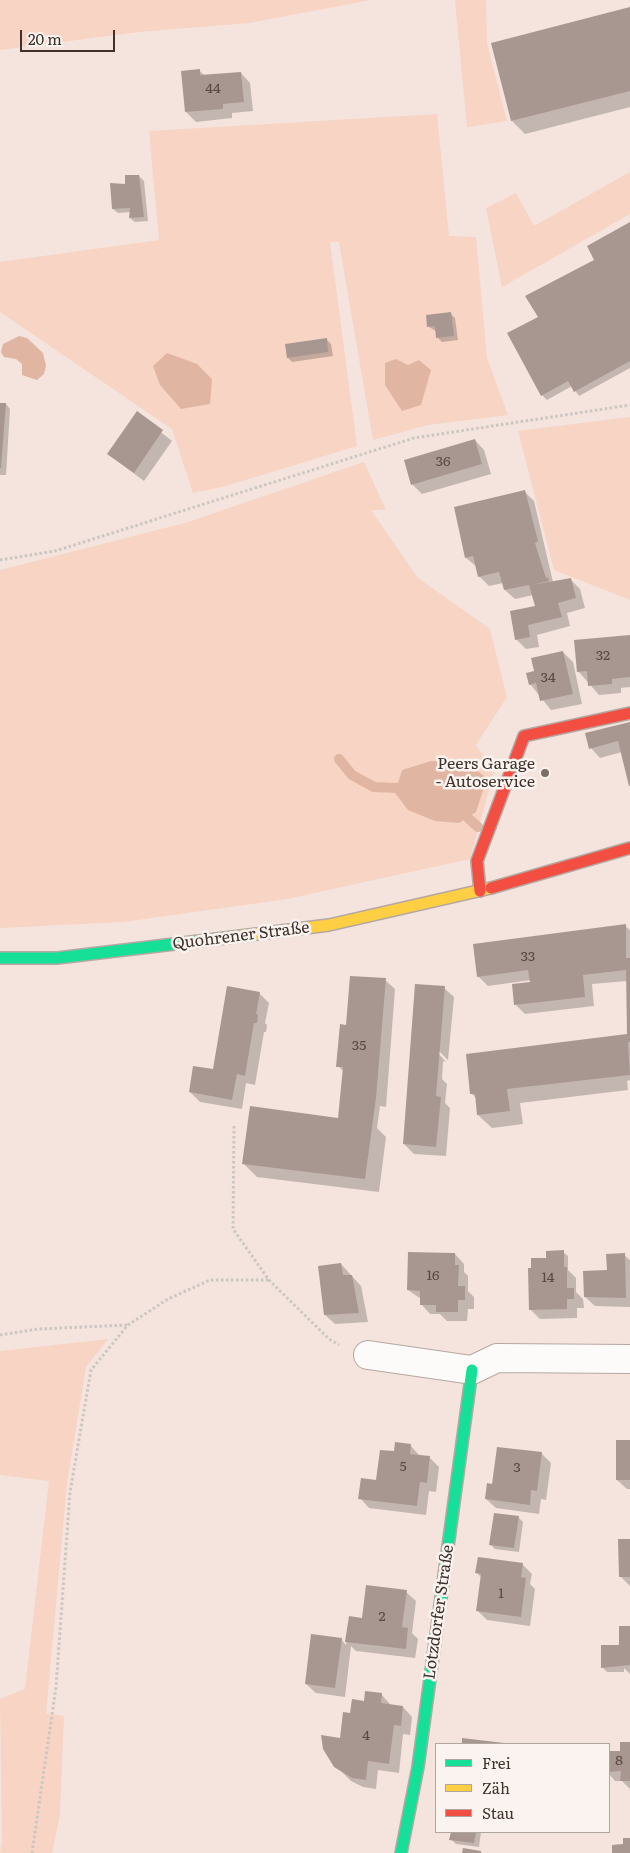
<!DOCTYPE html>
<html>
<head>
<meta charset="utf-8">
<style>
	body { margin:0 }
	#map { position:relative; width:630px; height:1853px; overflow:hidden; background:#f4e4dd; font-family:Literata,serif }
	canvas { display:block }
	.legend { position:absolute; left:435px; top:1743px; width:175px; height:90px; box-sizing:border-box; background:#faf3ef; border:1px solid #afa5a1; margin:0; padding:6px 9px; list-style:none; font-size:15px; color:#3f312b }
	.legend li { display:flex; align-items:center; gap:10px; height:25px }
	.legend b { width:25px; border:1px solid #afa5a1 }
	.scale { position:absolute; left:20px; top:30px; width:95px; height:22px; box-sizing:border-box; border:2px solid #3f312b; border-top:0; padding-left:6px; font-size:15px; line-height:18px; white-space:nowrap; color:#3f312b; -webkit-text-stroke:4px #faf3ef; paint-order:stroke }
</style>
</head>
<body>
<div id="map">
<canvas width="630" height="1853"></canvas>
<ul class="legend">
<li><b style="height:6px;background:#16e098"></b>Frei</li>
<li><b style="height:6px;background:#ffcf43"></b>Zäh</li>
<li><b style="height:6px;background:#f24e42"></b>Stau</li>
</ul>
<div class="scale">20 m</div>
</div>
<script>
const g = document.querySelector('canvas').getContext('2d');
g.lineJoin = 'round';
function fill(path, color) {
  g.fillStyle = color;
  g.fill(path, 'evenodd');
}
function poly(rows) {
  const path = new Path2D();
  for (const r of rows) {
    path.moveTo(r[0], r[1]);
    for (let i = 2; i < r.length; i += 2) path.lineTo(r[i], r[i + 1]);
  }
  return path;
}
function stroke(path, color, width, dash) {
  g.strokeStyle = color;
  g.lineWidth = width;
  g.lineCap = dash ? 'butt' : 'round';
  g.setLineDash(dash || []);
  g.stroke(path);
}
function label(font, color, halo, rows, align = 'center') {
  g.font = font + ' Literata,serif';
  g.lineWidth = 5;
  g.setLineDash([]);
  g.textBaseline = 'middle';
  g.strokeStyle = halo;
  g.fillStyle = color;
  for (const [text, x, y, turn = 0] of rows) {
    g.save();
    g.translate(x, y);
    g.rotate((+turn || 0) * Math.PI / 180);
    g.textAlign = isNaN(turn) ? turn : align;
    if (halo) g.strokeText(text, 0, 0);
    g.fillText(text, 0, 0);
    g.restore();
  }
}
fill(poly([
	[0,0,371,0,249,23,139,32,0,50],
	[455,0,486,0,487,43,507,121,467,127],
	[437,114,449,236,476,237,487,358,508,415,428,425,373,440,339,242,330,242,357,446,226,486,193,493,172,429,0,312,0,262,159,240,149,131],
	[630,172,630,214,502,287,486,208,516,193,534,226],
	[630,417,630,600,554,570,518,431],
	[364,462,386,510,371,510,418,578,490,629,507,697,476,745,494,771,470,859,287,899,123,922,0,928,0,570,185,523],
	[108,1339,86,1367,67,1483,46,1714,64,1716,60,1815,52,1853,0,1853,2,1841,0,1699,25,1689,49,1481,0,1475,0,1351]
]), '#f7d4c4');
fill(poly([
	[19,336,27,338,43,353,46,366,44,374,37,380,22,375,22,364,16,359,4,357,1,352,3,344],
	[167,353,197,364,212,379,210,404,181,409,160,385,153,366],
	[396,359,408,365,419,360,431,370,421,405,402,411,385,385,385,363],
	[431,761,465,762,487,778,476,812,459,823,435,821,408,810,395,793,402,770]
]), '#e0b6a3');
fill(poly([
	[630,8,630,107,525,134,512,121],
	[199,70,205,76,241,73,250,83,253,111,232,113,232,118,196,122,186,112],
	[139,176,144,181,148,221,135,222,130,218,131,212,118,213,113,209,127,185],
	[630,223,630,368,579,396,572,386,547,400,542,395,540,317],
	[450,313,455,318,458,340,442,342,437,337,436,331,429,327],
	[326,339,331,344,333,356,292,362,288,358],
	[0,404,6,404,10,409,6,475,0,475],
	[137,413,172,441,144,481,108,454],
	[475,440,484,450,491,474,422,494,413,485,406,461],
	[524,491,534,501,553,582,570,579,580,589,585,608,567,613,570,626,537,635,539,647,526,649,516,639,536,606,533,595,515,599,505,590,503,583,489,586,479,576,477,567,466,558],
	[630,636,630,687,621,688,621,693,599,695,578,671],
	[563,652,573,662,582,704,551,710,530,684,535,672],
	[630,723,630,784,622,752,600,758,591,748],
	[625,926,630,930,630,1080,627,1081,628,1090,520,1103,523,1124,492,1128,478,1115,477,1099,471,1093,629,1038,627,981,592,984,594,1006,525,1014,516,1005,531,980,488,986,478,976],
	[385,980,395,989,386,1107,380,1106,377,1128,386,1137,379,1192,257,1177,243,1163,339,1119,344,1072,338,1066,347,1026],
	[444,988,454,997,448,1060,438,1050,438,1053,446,1062,443,1061,442,1079,447,1084,445,1103,450,1108,446,1156,414,1154,404,1144],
	[259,993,269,1003,265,1023,267,1025,266,1032,264,1032,255,1085,246,1083,242,1109,200,1102,190,1092,214,1071],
	[563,1252,568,1256,568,1270,576,1278,576,1292,583,1299,584,1308,577,1308,577,1318,540,1319,530,1309,549,1259],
	[455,1254,464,1264,464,1272,468,1276,468,1291,474,1297,474,1309,468,1309,467,1321,447,1321,440,1314,430,1314,421,1304,421,1299,408,1290],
	[624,1255,630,1260,630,1307,595,1306,585,1297],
	[341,1264,361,1286,368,1322,335,1324,325,1315],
	[630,1441,630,1489,627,1489,617,1480],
	[410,1445,420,1456,429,1457,439,1467,436,1492,429,1491,426,1515,369,1508,360,1498,378,1482,395,1453],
	[541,1453,551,1463,546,1500,541,1499,539,1514,496,1508,486,1499,493,1485],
	[518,1517,523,1522,519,1552,495,1549,490,1544],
	[630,1540,630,1586,620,1576],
	[522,1564,532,1574,530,1584,535,1589,530,1626,487,1620,477,1610,482,1578,477,1573],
	[406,1592,416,1601,412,1633,418,1639,415,1658,356,1651,351,1646,345,1697,316,1693,306,1684,341,1639,346,1645,350,1618,363,1619],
	[630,1627,630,1674,624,1668,624,1672,607,1672,603,1668],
	[621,1649,621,1666,618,1666],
	[381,1694,391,1705,403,1707,412,1717,410,1735,403,1734,399,1773,378,1770,376,1789,363,1787,351,1781,341,1771,341,1739,351,1715,365,1702],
	[630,1743,630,1789,622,1781,615,1781,609,1774,609,1753,622,1753],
	[452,1832,481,1832,479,1847,456,1844,451,1839]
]), '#0003');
stroke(poly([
	[339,759,352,775,374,787,397,788],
	[467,817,478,827]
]), '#e0b6a3', 10);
fill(poly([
	[630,7,630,91,511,121,491,43],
	[200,69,200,75,241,72,244,102,223,104,223,109,185,112,181,71],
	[125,175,139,175,144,217,129,218,130,208,112,209,110,183,125,184],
	[630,222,630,361,574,392,568,381,541,396,507,333,538,317,525,296,594,260,587,246],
	[451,312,454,336,436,338,435,326,427,327,426,315],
	[327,338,328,352,287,358,285,344],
	[0,403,6,403,1,468,0,468],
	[137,411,163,430,134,473,107,454],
	[475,439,482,464,411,485,404,460],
	[525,490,538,541,535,543,546,578,548,577,549,581,532,585,571,578,576,598,558,603,562,617,528,625,530,637,515,640,510,611,535,606,529,585,504,590,499,572,478,577,473,556,465,558,454,507],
	[630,635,630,677,612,679,612,684,588,686,587,671,577,672,574,640],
	[563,651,573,694,540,701,536,683,529,685,526,673,534,671,531,658],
	[630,722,630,786,629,786,618,741,589,749,585,733],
	[626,924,626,958,630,958,630,1042,628,1042,630,1075,507,1089,510,1111,477,1115,475,1094,470,1094,466,1054,627,1034,626,970,583,975,585,997,514,1005,512,984,530,982,528,970,477,977,473,944],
	[350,976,386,978,376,1098,365,1179,242,1164,250,1106,338,1118,343,1067,336,1067,340,1024,346,1025],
	[415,984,445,986,436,1096,441,1097,436,1147,403,1144],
	[227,986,260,992,256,1014,258,1014,257,1023,254,1023,245,1076,237,1074,232,1100,189,1092,193,1066,213,1069],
	[564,1250,564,1267,567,1267,567,1288,574,1288,574,1299,567,1299,567,1309,529,1310,528,1268,531,1268,531,1258,546,1258,546,1251],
	[408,1252,455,1253,455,1265,459,1265,458,1286,465,1286,465,1300,458,1300,458,1312,436,1312,436,1305,420,1305,420,1291,407,1290],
	[625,1253,626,1298,584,1297,583,1271,607,1270,606,1254],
	[341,1263,343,1275,352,1275,359,1313,324,1315,318,1266],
	[616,1440,630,1440,630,1480,616,1480],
	[395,1442,411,1444,410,1454,430,1456,427,1483,420,1482,417,1506,358,1499,361,1478,376,1480,380,1450,394,1451],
	[497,1447,542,1452,537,1491,531,1490,530,1505,485,1499,487,1483,492,1484],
	[494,1513,519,1516,514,1548,489,1545],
	[618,1539,630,1539,630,1577,619,1577],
	[478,1557,523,1563,521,1577,526,1578,521,1617,476,1611,481,1574,475,1573],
	[366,1585,407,1590,402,1627,408,1628,406,1649,345,1642,349,1616,362,1618],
	[619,1626,630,1626,630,1665,601,1668,601,1645,619,1645],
	[311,1634,342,1638,335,1688,305,1684],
	[365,1691,382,1693,381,1703,403,1706,401,1726,394,1725,389,1764,368,1761,366,1780,352,1778,334,1767,323,1749,321,1735,340,1738,343,1712,350,1713,352,1699,364,1701],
	[462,1738,504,1743,504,1744,462,1744],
	[620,1742,630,1742,630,1781,620,1781,621,1771,609,1772,609,1751,620,1751],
	[451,1832,476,1832,474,1843,449,1840],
	[623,1838,630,1838,630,1853,612,1853,612,1845,623,1844],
	[463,1848,481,1851,481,1853,462,1853]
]), '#a89790');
const street = poly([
	[368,1355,472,1370,497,1358,630,1359]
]);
const fast = poly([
	[0,958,57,958,225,938],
	[401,1853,418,1767,472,1370]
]);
const slow = poly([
	[225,938,329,925,491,888]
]);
const jam = poly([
	[491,888,630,848],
	[480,891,477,861,524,736,630,713]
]);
stroke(street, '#b5a8a2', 30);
stroke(fast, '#b5a8a2', 14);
stroke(slow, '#b5a8a2', 14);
stroke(jam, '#b5a8a2', 14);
stroke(poly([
	[0,560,55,551,414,438,630,405],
	[234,1126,233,1229,269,1280,329,1339,339,1345],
	[0,1335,38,1329,128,1325],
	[32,1853,56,1687,70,1492,91,1370,128,1325,168,1299,210,1280,269,1280]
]), '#ccc6c3', 3, [2.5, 2.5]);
stroke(street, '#fdfbfa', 28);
stroke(fast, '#16e098', 11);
stroke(slow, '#ffcf43', 11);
stroke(jam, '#f24e42', 11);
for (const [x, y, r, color] of [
	[545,773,5,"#7e7069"]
]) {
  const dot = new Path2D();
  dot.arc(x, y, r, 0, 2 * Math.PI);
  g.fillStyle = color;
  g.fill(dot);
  stroke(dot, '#faf3ef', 2);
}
label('14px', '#594a44', null, [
	["44",213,89],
	["36",443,462],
	["32",603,656],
	["34",548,678],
	["33",528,957],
	["35",359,1046],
	["16",433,1276],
	["14",548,1278],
	["5",403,1467],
	["3",517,1468],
	["1",501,1594],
	["2",382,1617],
	["4",366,1736],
	["8",619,1761]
]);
label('16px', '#3f312b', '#faf3ef', [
	["Peers Garage",535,764],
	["- Autoservice",535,782]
], 'right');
label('16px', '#3f312b', '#faf3ef', [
	["Quohrener Straße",241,936,-7],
	["Lotzdorfer Straße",439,1612,-82]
]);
</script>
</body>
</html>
